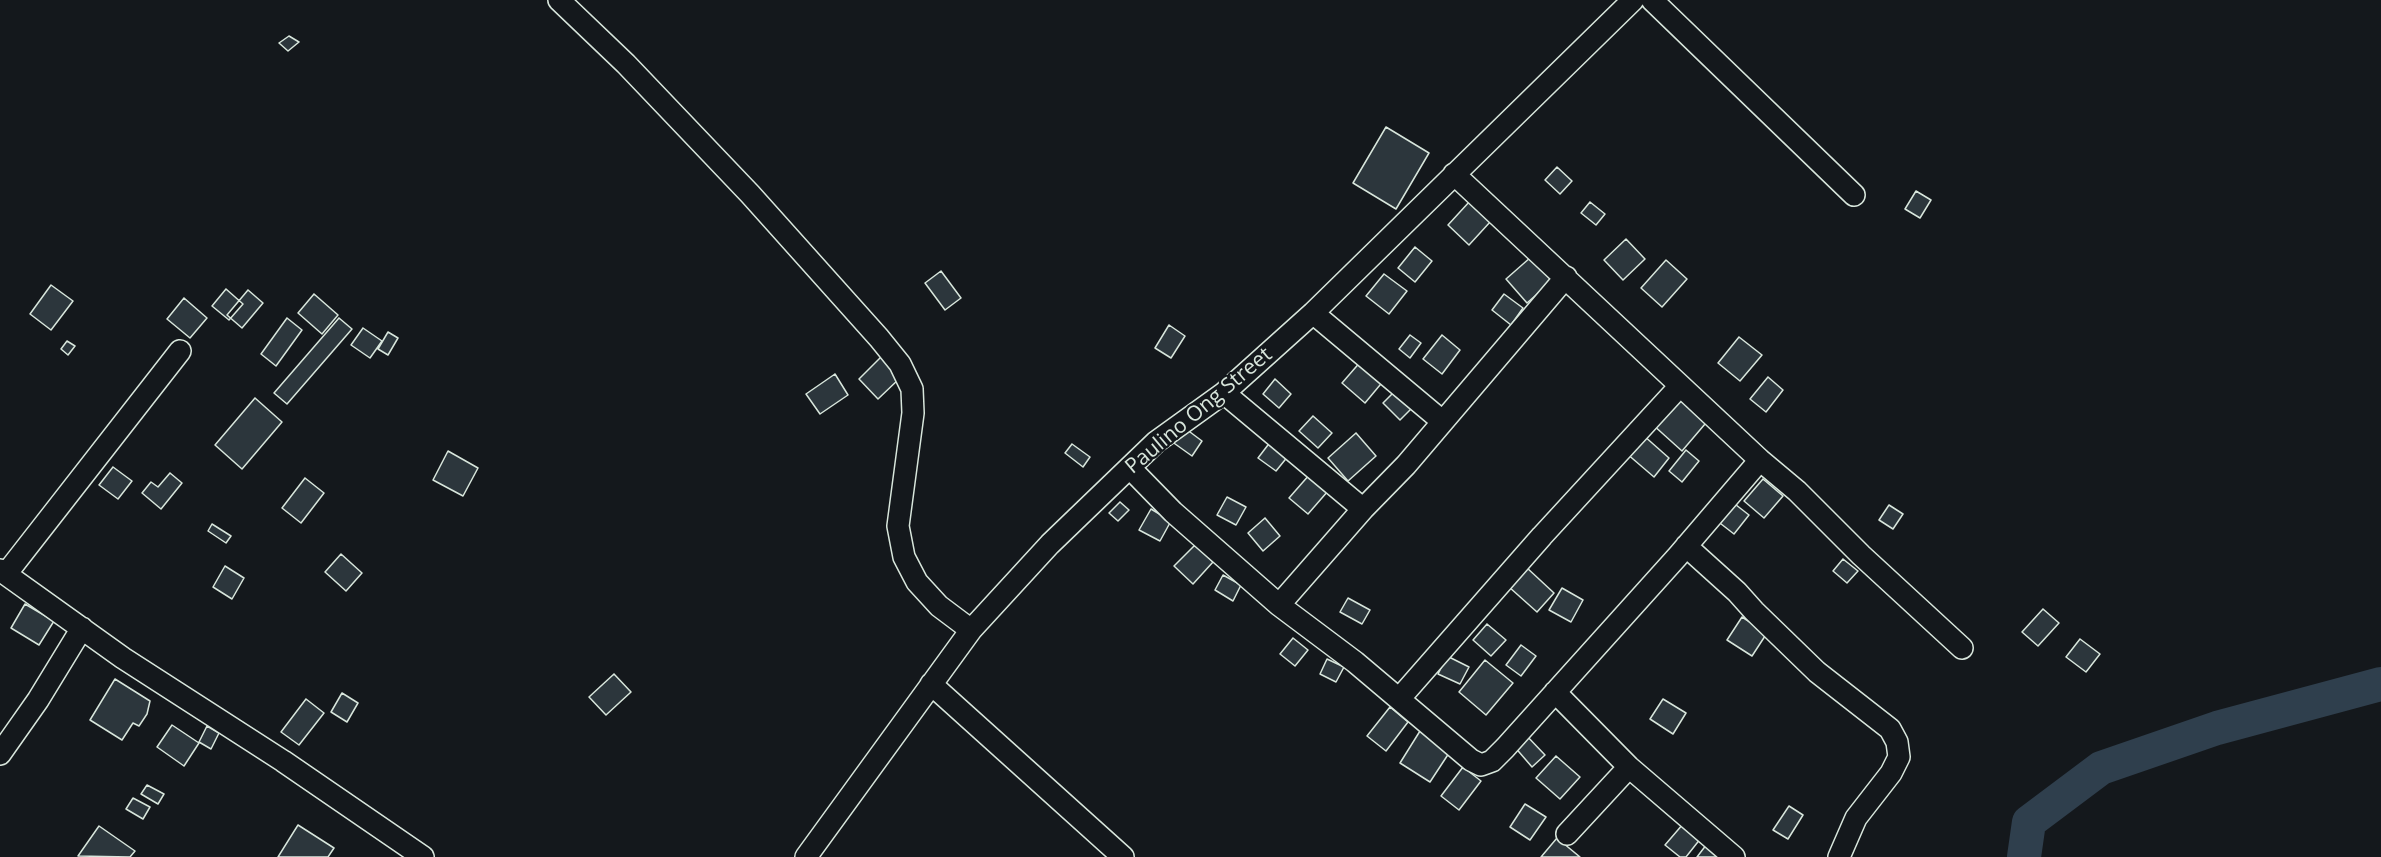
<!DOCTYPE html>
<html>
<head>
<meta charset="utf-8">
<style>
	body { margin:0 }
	canvas { display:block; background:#14181c }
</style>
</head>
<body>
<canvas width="2381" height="857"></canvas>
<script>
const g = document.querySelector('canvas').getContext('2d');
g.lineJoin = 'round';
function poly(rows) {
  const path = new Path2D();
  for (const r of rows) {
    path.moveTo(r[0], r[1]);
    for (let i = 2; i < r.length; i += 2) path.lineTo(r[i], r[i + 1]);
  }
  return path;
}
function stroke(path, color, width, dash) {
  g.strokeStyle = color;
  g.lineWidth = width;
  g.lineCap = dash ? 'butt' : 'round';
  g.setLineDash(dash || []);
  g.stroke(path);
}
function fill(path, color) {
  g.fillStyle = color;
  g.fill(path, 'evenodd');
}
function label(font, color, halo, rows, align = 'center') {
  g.font = font + ' "Open Sans",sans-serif';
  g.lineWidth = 4.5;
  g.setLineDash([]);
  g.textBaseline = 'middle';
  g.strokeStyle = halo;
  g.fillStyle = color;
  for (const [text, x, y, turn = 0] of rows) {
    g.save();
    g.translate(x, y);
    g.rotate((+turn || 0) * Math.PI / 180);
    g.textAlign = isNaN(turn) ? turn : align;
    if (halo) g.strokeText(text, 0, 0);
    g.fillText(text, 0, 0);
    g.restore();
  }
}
stroke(poly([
	[2024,857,2029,822,2101,768,2217,728,2381,684]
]), '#2f3f4d', 34);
const building = poly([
	[289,36,299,42,288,51,279,43,289,36],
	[1386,127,1429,153,1396,209,1353,183,1386,127],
	[1557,167,1572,181,1560,194,1545,180,1557,167],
	[1916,191,1931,200,1920,218,1905,209,1916,191],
	[1470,201,1491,221,1469,245,1448,225,1470,201],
	[1590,202,1605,214,1596,225,1581,213,1590,202],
	[1626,239,1645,259,1623,280,1604,260,1626,239],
	[1415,247,1432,261,1415,282,1398,268,1415,247],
	[1531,257,1552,281,1527,303,1506,279,1531,257],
	[1666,260,1687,279,1662,307,1641,288,1666,260],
	[941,271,961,298,945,310,925,283,941,271],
	[1384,274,1407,291,1389,314,1366,296,1384,274],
	[51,285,73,301,51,330,30,314,51,285],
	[226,289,243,304,229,320,212,306,226,289],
	[248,290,263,303,242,328,227,315,248,290],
	[314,294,338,315,322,334,298,313,314,294],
	[1504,294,1523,308,1511,325,1492,310,1504,294],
	[184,298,207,318,190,338,167,319,184,298],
	[287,318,302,330,276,366,261,354,287,318],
	[339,318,352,329,287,404,274,393,339,318],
	[1169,325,1185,336,1171,358,1155,348,1169,325],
	[363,328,382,341,370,358,351,345,363,328],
	[388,332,398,338,388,355,378,349,388,332],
	[1410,335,1421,343,1410,358,1399,349,1410,335],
	[1442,335,1460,350,1442,374,1423,359,1442,335],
	[1739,337,1762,355,1740,381,1718,363,1739,337],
	[67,341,75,346,68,355,61,349,67,341],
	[881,357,900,378,878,399,859,379,881,357],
	[1362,360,1385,379,1365,403,1342,383,1362,360],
	[835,374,848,395,820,414,806,394,835,374],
	[1768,377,1783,390,1766,412,1750,399,1768,377],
	[1275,379,1291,394,1279,408,1263,394,1275,379],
	[1396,390,1413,407,1400,420,1383,403,1396,390],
	[1681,391,1711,417,1682,451,1652,424,1681,391],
	[255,398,282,422,242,469,215,445,255,398],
	[1313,416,1332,433,1318,448,1299,431,1313,416],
	[1182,426,1202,441,1192,456,1171,441,1182,426],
	[1356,433,1376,456,1348,481,1328,458,1356,433],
	[1643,435,1669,458,1654,477,1626,453,1643,435],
	[1271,441,1289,455,1276,471,1258,458,1271,441],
	[1072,444,1090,457,1083,467,1065,453,1072,444],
	[1686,450,1699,461,1682,482,1669,471,1686,450],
	[448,451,478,468,463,496,433,480,448,451],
	[113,467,132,481,118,499,99,485,113,467],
	[170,473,182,483,161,509,142,493,151,482,158,487,170,473],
	[1310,474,1328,491,1308,514,1289,498,1310,474],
	[305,478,324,493,301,523,282,508,305,478],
	[1763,479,1783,496,1764,518,1744,501,1763,479],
	[1227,497,1246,507,1236,525,1217,515,1227,497],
	[1731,501,1749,515,1734,534,1716,520,1731,501],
	[1120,502,1129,510,1118,521,1109,513,1120,502],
	[1889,505,1903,514,1893,529,1879,520,1889,505],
	[1151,509,1171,521,1160,541,1139,530,1151,509],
	[1265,518,1280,536,1263,551,1248,533,1265,518],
	[212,524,231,536,226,543,208,531,212,524],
	[1195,545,1213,562,1193,584,1174,566,1195,545],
	[341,554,362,573,346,591,325,572,341,554],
	[1843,559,1858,571,1847,583,1833,571,1843,559],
	[225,566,244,578,232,599,213,587,225,566],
	[1526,567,1554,593,1537,612,1509,587,1526,567],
	[1223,575,1241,585,1233,601,1215,590,1223,575],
	[1562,588,1583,600,1571,622,1549,610,1562,588],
	[1348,598,1370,610,1362,624,1340,612,1348,598],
	[25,604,54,621,39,645,11,628,25,604],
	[2043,609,2059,623,2038,646,2022,632,2043,609],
	[1742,617,1767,633,1752,656,1727,640,1742,617],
	[1487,624,1506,640,1491,656,1473,640,1487,624],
	[1293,638,1308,650,1295,666,1280,654,1293,638],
	[2080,639,2100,654,2086,672,2066,657,2080,639],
	[1521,645,1536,656,1521,676,1506,665,1521,645],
	[1447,656,1469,667,1460,684,1438,674,1447,656],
	[1327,659,1344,667,1336,682,1320,674,1327,659],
	[1485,660,1513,683,1486,715,1459,692,1485,660],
	[614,674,631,692,606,715,589,697,614,674],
	[115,679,150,701,147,714,139,726,133,723,122,740,90,720,115,679],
	[342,693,358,703,347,722,331,712,342,693],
	[306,699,324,713,299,745,281,732,306,699],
	[1663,699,1686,713,1673,734,1650,719,1663,699],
	[1390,707,1408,722,1386,751,1367,736,1390,707],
	[172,725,199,743,184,766,157,747,172,725],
	[207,726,219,733,211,749,199,742,207,726],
	[1420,731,1451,750,1430,782,1400,763,1420,731],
	[1525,734,1545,755,1532,767,1513,745,1525,734],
	[1556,756,1580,777,1560,799,1536,778,1556,756],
	[1463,767,1481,781,1459,810,1441,796,1463,767],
	[147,785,164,794,158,804,141,794,147,785],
	[133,798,150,807,143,819,126,809,133,798],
	[1525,804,1546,817,1530,840,1510,827,1525,804],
	[1789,806,1803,815,1788,839,1773,830,1789,806],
	[1683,824,1701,838,1686,857,1680,857,1665,845,1683,824],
	[298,825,334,848,328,857,278,857,298,825],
	[99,826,135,851,130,857,78,856,99,826],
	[1557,838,1580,857,1541,857,1557,838],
	[1710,840,1728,857,1697,857,1710,840]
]);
fill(building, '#2c363c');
stroke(building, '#d8e6dc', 1.5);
const minor = poly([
	[559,0,626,64,750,194,879,338,900,364,912,389,913,413,898,526,904,557,917,582,939,606,971,630],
	[1652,0,1854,195],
	[1454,174,1760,460,1797,491,1861,555,1962,648],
	[1313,313,1442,421],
	[1224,393,1363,509],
	[1131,469,1173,512,1279,605,1355,662,1471,760,1481,765,1492,761,1505,748,1677,557,1760,460],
	[1686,546,1737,592,1754,611,1817,672,1890,729,1897,742,1899,757,1891,773,1856,818,1839,857],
	[0,570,123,658,283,761,423,857],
	[6,574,180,351],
	[1279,605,1363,509,1406,465,1566,277],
	[931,684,1123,857],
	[1555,692,1629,767,1734,857],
	[1399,699,1542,536,1680,386],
	[0,754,38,700,82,628],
	[1567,834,1629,767],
	[806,857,971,630,1050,544,1156,442,1224,393,1313,313,1633,0]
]);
stroke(minor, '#d8e6dc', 24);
stroke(minor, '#14181c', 21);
label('21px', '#d8e6dc', '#14181c', [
	["Paulino Ong Street",1199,411,-40]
]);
</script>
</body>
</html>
